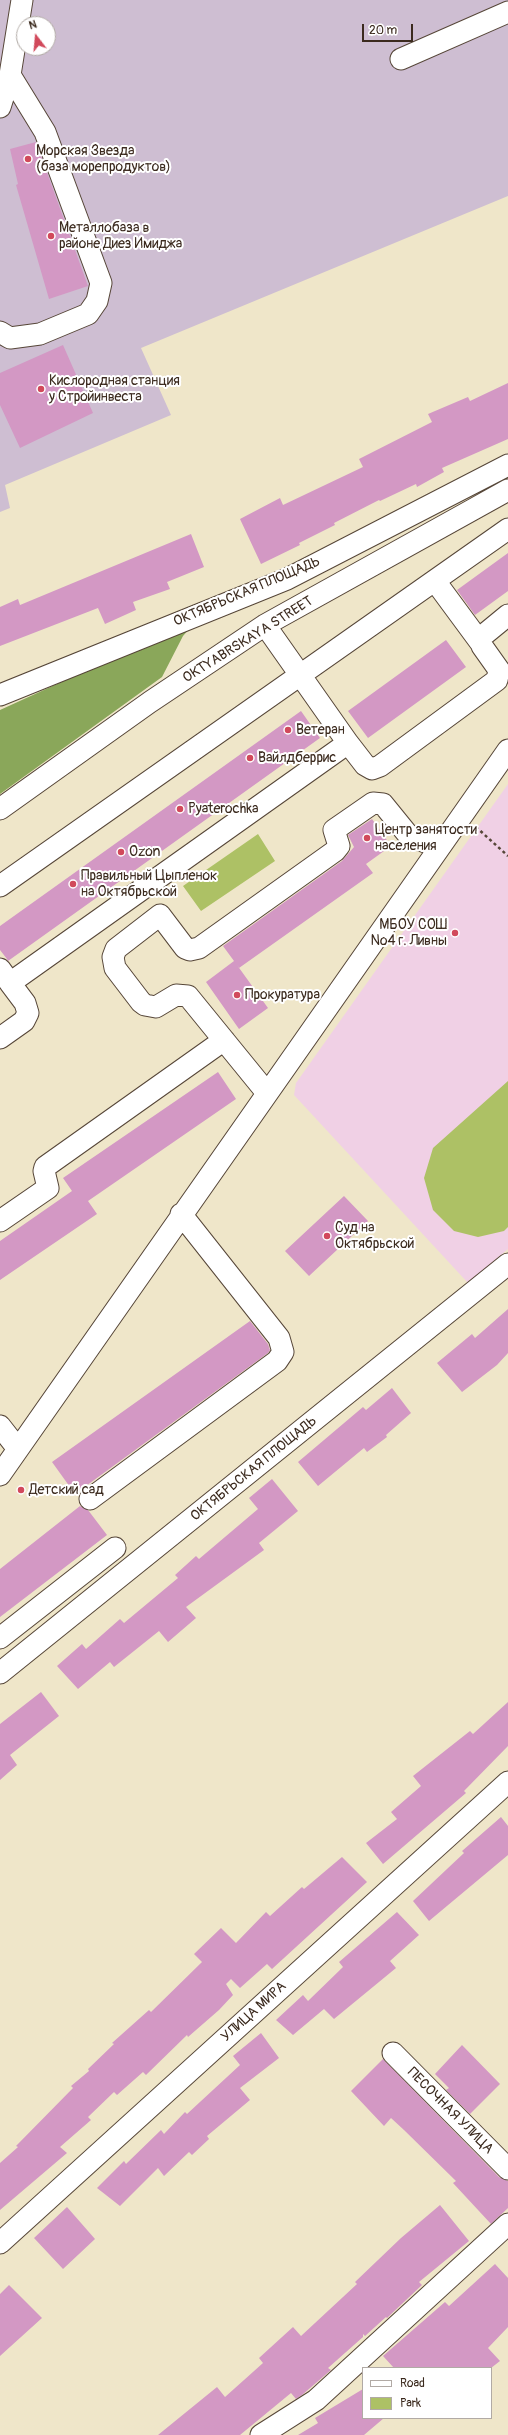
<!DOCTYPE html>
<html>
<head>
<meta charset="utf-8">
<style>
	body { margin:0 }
	#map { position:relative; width:508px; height:2435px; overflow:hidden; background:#efe6c9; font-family:Pangolin,sans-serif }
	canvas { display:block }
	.legend { position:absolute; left:362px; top:2367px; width:130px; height:52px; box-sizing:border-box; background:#fff; border:1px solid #b1aaa5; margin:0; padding:5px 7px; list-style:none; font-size:12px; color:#3b2a1e }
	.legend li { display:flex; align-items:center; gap:8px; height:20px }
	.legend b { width:20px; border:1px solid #b1aaa5 }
	.north { position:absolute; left:16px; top:16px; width:40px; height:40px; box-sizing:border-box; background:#fff; border:1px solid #b1aaa5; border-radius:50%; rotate:344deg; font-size:11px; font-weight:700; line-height:16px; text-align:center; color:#3b2a1e }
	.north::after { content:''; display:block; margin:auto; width:14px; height:18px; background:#d1495b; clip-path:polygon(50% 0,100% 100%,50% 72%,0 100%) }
	.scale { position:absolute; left:362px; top:24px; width:51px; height:18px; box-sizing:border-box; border:2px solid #3b2a1e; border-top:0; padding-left:5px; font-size:12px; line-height:14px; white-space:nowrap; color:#3b2a1e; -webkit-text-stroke:3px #fff; paint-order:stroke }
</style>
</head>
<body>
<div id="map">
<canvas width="508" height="2435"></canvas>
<ul class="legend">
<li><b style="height:5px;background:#fff"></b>Road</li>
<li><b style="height:11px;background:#adc165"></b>Park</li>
</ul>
<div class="north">N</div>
<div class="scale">20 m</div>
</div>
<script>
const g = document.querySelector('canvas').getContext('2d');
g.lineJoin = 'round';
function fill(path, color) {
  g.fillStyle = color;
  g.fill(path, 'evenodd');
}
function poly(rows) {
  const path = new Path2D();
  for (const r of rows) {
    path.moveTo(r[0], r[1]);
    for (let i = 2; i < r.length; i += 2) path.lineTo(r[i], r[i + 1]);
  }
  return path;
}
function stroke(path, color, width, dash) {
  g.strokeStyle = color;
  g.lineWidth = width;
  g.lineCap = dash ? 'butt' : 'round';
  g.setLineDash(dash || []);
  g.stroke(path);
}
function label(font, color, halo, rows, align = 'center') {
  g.font = font + ' Pangolin,sans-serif';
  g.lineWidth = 4;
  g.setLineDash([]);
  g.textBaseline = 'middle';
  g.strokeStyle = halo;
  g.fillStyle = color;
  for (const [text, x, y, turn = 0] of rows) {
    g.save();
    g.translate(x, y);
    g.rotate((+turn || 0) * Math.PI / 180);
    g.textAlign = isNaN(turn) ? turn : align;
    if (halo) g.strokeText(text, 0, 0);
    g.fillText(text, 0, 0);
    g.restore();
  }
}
fill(poly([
	[508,784,508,1249,468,1283,294,1095,296,1083]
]), '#f0d0e5');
fill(poly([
	[0,0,508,0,508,196,141,348,171,415,5,485,10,508,0,512],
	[24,24,48,24,48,48,24,48]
]), '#cebed2');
fill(poly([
	[258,834,275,861,201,911,183,886],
	[508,1081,508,1227,504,1231,478,1237,454,1231,433,1210,424,1178,433,1148]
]), '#adc165');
fill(poly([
	[184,626,190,628,183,636,162,677,0,794,0,710]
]), '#8aa75a');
fill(poly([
	[36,142,88,286,49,299,16,185,18,184,10,149],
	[63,345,93,413,20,448,0,405,0,373],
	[508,383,508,439,442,468,444,472,417,487,416,484,380,501,379,500,334,523,335,525,299,543,300,545,261,564,240,519,280,498,283,505,363,467,359,459,432,422,428,414,468,397,470,401],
	[191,534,204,567,167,582,170,589,133,602,136,610,105,624,98,608,0,646,0,607,18,599,20,605],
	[508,553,508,591,475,615,457,590],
	[446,640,466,667,368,738,348,711],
	[301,711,320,738,8,961,7,959,0,950,0,926],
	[372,819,391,846,366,864,373,873,239,968,237,965,268,1008,239,1029,206,982,234,961,223,946,342,861,354,847,348,835],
	[218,1072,236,1099,88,1201,97,1214,0,1280,0,1241,72,1191,63,1178],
	[344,1196,368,1221,309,1276,285,1251],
	[508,1309,508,1353,497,1365,462,1392,437,1363,472,1334,475,1338],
	[250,1321,268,1344,270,1350,268,1353,75,1494,52,1462],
	[392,1388,411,1413,386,1435,387,1437,367,1452,364,1448,318,1486,298,1462,363,1407,366,1410],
	[272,1479,298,1511,259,1543,264,1550,186,1607,196,1618,168,1642,159,1631,114,1667,110,1662,78,1689,57,1666,82,1644,86,1649,120,1619,124,1623,178,1578,175,1575,196,1556,199,1559,258,1509,249,1498],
	[80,1506,88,1510,107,1535,0,1617,0,1569],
	[41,1692,59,1716,10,1755,17,1765,0,1780,0,1724],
	[508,1702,508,1746,464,1791,466,1793,383,1864,366,1843,397,1819,391,1812,421,1786,413,1776,470,1731,473,1734],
	[501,1817,508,1826,508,1855,429,1921,413,1901,464,1853,462,1851],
	[342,1857,367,1882,272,1969,267,1964,240,1988,231,1979,226,1984,233,1995,219,2010,188,2037,187,2035,146,2075,143,2072,117,2095,114,2092,88,2117,91,2120,60,2147,67,2153,0,2210,0,2163,18,2147,16,2146,73,2088,71,2086,89,2071,88,2069,114,2044,112,2043,149,2010,151,2012,202,1962,194,1954,221,1928,236,1943,266,1912,270,1916,302,1887,304,1889],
	[397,1912,419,1935,390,1961,396,1968,334,2019,324,2009,293,2035,276,2020,303,1995,308,2001,343,1967,339,1962],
	[261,2033,279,2058,240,2088,250,2100,207,2136,209,2139,192,2155,189,2152,164,2176,158,2168,120,2206,97,2188,124,2161,126,2164,161,2130,164,2134,185,2112,187,2114,240,2065,233,2056],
	[462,2045,500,2084,470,2114,446,2090,449,2088,435,2074],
	[383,2059,499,2177,508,2181,508,2208,491,2224,453,2183,456,2181,404,2130,391,2118,384,2126,351,2091],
	[440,2205,469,2241,419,2282,422,2285,387,2318,386,2317,365,2336,363,2334,363,2337,328,2368,331,2370,302,2395,296,2399,291,2393,240,2435,158,2435,217,2387,225,2397,263,2363,259,2358,293,2327,301,2336,357,2284,355,2282,401,2238],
	[67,2207,95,2239,63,2269,34,2238],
	[495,2264,508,2278,508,2327,488,2348,500,2361,491,2368,394,2368,383,2356,445,2302,449,2306],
	[9,2285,42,2318,0,2356,0,2294],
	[363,2389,363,2418,384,2418,364,2435,298,2435,318,2423,315,2418]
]), '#d398c4');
const minor = poly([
	[401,59,508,12],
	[0,107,10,75,22,0],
	[0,332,10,338,40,334,88,314,97,301,101,283,45,132,10,75],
	[435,581,480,642],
	[265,625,348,743],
	[0,695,287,579,508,465],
	[0,809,150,702,265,625,508,490],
	[0,886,508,529],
	[0,969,10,983,348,743,365,765,372,769,380,766,497,680,499,670,482,646,480,638,508,615],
	[0,1038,24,1021,28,1013,25,1003,10,983],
	[267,1093,188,996,176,995,156,1007,145,1005,141,1002,115,968,113,957,116,949,160,915,185,948,190,950,199,948,335,851,339,846,334,830,373,803,383,804,409,836,439,847],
	[0,1221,48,1188,44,1171,45,1167,224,1040],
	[0,1426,18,1449],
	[0,1475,508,750],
	[90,1499,277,1361,283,1352,279,1338,181,1214],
	[0,1638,115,1548],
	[0,1673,508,1264],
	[393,2053,508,2169],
	[0,2243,508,1782],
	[261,2435,316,2400,508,2224]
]);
stroke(minor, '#564638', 23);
stroke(poly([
	[476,827,508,856]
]), '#564638', 2.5, [3, 3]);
stroke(minor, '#fff', 21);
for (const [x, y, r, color] of [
	[28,159,4,"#d1495b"],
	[51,236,4,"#d1495b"],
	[41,389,4,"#d1495b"],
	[288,730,4,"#d1495b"],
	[250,758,4,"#d1495b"],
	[180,809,4,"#d1495b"],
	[367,838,4,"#d1495b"],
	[121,852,4,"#d1495b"],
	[73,884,4,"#d1495b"],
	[455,933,4,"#d1495b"],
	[237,995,4,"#d1495b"],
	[327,1236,4,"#d1495b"],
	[21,1490,4,"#d1495b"]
]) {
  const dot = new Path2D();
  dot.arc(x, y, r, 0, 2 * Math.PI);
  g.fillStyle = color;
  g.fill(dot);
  stroke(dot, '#fff', 1.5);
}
label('14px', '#3b2a1e', '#fff', [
	["Морская Звезда",36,151],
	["(база морепродуктов)",36,167],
	["Металлобаза в",59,228],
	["районе Диез Имиджа",59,244],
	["Кислородная станция",49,381],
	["у Стройинвеста",49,397],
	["Ветеран",296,730],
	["Вайлдберрис",258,758],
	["Pyaterochka",188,809],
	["Центр занятости",375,830],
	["населения",375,846],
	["Ozon",129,852],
	["Правильный Цыпленок",81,876],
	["на Октябрьской",81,892],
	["МБОУ СОШ",447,925,"right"],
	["№4 г. Ливны",447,941,"right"],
	["Прокуратура",245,995],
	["Суд на",335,1228],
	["Октябрьской",335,1244],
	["Детский сад",29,1490]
], 'left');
label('14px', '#3b2a1e', '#fff', [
	["ОКТЯБРЬСКАЯ ПЛОЩАДЬ",247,592,-23],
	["OKTYABRSKAYA STREET",248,640,-32],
	["ОКТЯБРЬСКАЯ ПЛОЩАДЬ",254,1469,-39],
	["УЛИЦА МИРА",254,2012,-42],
	["ПЕСОЧНАЯ УЛИЦА",450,2111,45]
]);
</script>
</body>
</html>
